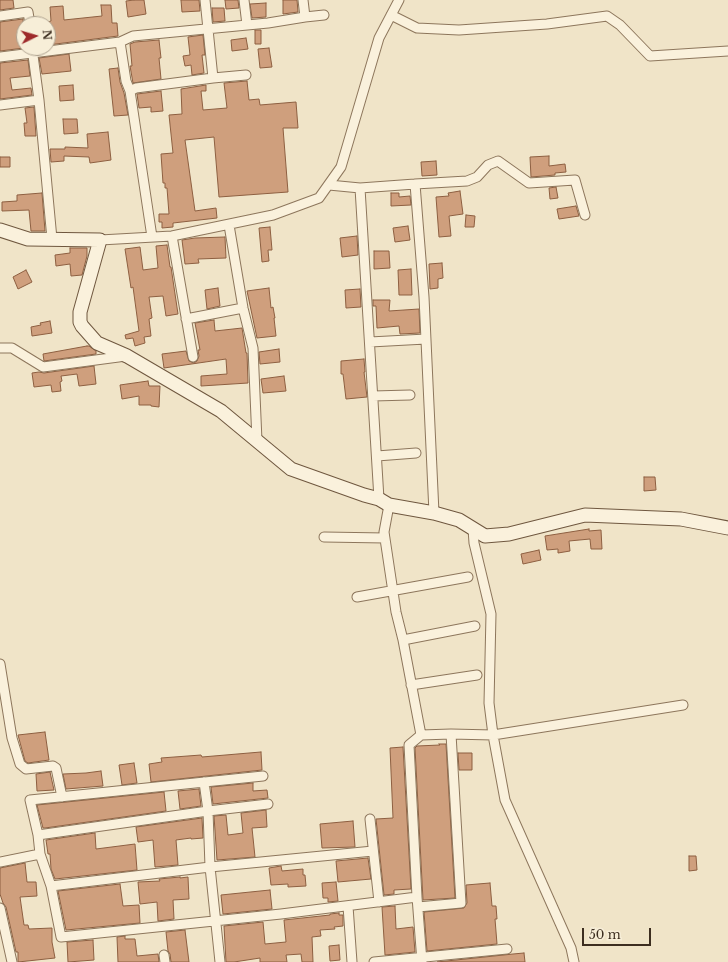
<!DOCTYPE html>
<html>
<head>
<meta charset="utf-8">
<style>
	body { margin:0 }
	#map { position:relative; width:728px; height:962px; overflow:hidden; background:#f0e4c8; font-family:"Libre Baskerville",serif }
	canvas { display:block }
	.north { position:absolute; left:16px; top:16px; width:40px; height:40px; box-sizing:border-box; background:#f7eed8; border:1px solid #ada18e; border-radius:50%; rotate:85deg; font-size:11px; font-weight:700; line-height:16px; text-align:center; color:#3d2e20 }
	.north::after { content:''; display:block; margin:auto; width:14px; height:18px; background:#9e2a2b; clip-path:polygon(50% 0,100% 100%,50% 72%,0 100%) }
	.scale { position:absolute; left:582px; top:928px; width:69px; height:18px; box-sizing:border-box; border:2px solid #3d2e20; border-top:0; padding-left:5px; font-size:12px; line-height:14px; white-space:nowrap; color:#3d2e20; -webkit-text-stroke:3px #f7eed8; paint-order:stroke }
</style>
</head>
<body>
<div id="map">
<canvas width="728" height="962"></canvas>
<div class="north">N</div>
<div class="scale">50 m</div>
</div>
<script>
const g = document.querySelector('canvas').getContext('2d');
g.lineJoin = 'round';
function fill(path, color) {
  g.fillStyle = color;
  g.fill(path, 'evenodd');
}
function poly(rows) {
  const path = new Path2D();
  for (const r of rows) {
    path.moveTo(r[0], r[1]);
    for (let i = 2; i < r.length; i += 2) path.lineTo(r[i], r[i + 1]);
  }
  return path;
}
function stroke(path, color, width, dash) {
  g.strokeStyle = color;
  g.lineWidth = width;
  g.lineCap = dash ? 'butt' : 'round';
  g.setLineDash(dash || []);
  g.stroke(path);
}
const building = poly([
	[0,0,13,0,14,8,0,10,0,0],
	[134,0,144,0,146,14,128,17,126,1,134,0],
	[181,0,199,0,200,11,182,12,181,0],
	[225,0,238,0,239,8,226,9,225,0],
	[283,0,297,0,298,12,283,14,283,0],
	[266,3,266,17,252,18,250,4,266,3],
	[101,5,111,5,112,23,117,23,118,36,48,45,48,22,51,21,50,7,63,6,64,20,102,16,101,5],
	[212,8,224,8,225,21,213,22,212,8],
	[23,19,24,48,0,51,0,22,23,19],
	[255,30,261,30,261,44,255,44,255,30],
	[203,35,205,55,202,55,204,73,192,75,191,65,185,66,183,56,190,55,188,37,203,35],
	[246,38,248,49,232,51,231,40,246,38],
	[159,40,161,58,159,58,161,79,133,83,130,66,132,66,130,44,135,42,159,40],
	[269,48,272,67,260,68,258,49,269,48],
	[69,54,71,71,42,74,39,58,69,54],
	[28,60,30,76,10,78,12,90,31,88,32,95,0,99,0,63,28,60],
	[118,68,120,82,124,93,128,115,114,116,109,69,118,68],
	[247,81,249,100,259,99,260,105,296,102,298,128,283,128,288,192,219,197,214,137,185,140,195,211,216,208,217,218,173,223,173,227,162,228,162,222,159,222,159,214,169,214,167,188,165,188,165,183,163,183,161,154,173,153,169,115,182,114,181,89,206,85,206,91,201,91,203,110,227,108,224,83,247,81],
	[73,85,74,100,60,101,59,86,73,85],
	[161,91,163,111,151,112,151,107,139,108,137,94,161,91],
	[34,107,36,136,25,136,24,123,27,123,25,108,34,107],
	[63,119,77,119,78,133,64,134,63,119],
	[108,132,111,160,90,163,89,157,64,156,64,161,51,162,50,149,65,149,65,147,88,148,87,134,108,132],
	[549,156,549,166,565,164,566,172,555,173,555,175,531,177,530,157,549,156],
	[0,157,10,157,10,167,0,167,0,157],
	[436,161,437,175,422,176,421,162,436,161],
	[556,187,558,198,550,199,549,188,556,187],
	[460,191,463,214,449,216,451,236,439,237,436,197,449,196,448,193,460,191],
	[42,193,45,231,31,231,29,210,2,211,2,202,17,201,17,195,42,193],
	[391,193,399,193,399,197,410,196,411,205,391,206,391,193],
	[576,206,579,216,559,219,557,209,576,206],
	[466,215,475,216,474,227,465,227,466,215],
	[408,226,410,240,395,242,393,228,408,226],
	[270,227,272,250,268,250,269,261,262,262,259,228,270,227],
	[357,236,358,255,342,257,340,238,357,236],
	[225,237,226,258,198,259,199,263,185,264,182,240,195,238,225,237],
	[167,245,170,267,171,267,178,314,166,316,163,296,149,297,152,318,149,319,151,336,144,337,145,343,135,346,133,338,126,339,125,335,139,331,133,287,131,288,125,249,140,247,143,270,158,268,156,246,167,245],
	[70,248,87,248,87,256,82,275,71,276,70,264,56,266,55,255,70,253,70,248],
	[374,251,389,251,390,268,374,269,374,251],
	[442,263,443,278,438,279,438,288,430,289,429,264,442,263],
	[411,269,412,295,399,295,398,270,411,269],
	[26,270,32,282,18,289,13,277,26,270],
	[218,288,220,306,207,309,205,290,218,288],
	[269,288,271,308,273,307,275,318,274,318,276,336,257,338,247,291,269,288],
	[360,289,361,307,346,308,345,290,360,289],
	[373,300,390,300,389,311,419,309,420,333,400,334,399,326,377,328,376,306,373,306,373,300],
	[214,320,215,331,242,328,246,353,247,353,248,383,201,386,201,376,227,374,226,359,164,368,162,354,186,351,189,361,194,363,197,361,199,356,198,350,200,350,195,323,214,320],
	[50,321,52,333,32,336,31,327,41,325,40,323,50,321],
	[87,346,89,346,96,351,96,354,44,361,43,354,87,346],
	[279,349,280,362,260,364,259,352,279,349],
	[364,359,365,372,364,372,367,397,346,399,343,374,341,374,341,361,364,359],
	[94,366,96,384,79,386,77,374,61,376,62,381,60,382,61,391,52,392,51,385,34,387,32,373,39,372,44,373,94,366],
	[284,376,286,391,263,393,261,379,284,376],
	[148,381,149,386,160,386,159,407,151,406,151,405,139,405,139,396,122,399,120,385,148,381],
	[644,477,655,477,656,490,644,491,644,477],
	[589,529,589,531,601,530,602,549,591,549,590,539,569,541,570,551,558,553,558,549,547,550,545,536,589,529],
	[539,550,541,560,523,564,521,554,539,550],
	[45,732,49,760,28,763,25,761,18,735,45,732],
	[439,744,446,744,455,898,423,900,415,748,417,746,440,745,439,744],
	[403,747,411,889,394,890,394,894,384,895,376,819,393,818,390,748,403,747],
	[261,752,262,770,151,782,149,764,162,762,161,758,201,755,202,757,261,752],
	[458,753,472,753,472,770,459,770,458,753],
	[134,763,137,783,122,785,119,765,134,763],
	[101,771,103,786,66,789,63,774,86,773,101,771],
	[50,772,54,790,37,791,36,774,50,772],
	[253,783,253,791,267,790,268,798,213,804,211,787,253,783],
	[199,789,201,806,180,809,178,791,199,789],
	[164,792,166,811,45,828,43,828,37,805,164,792],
	[266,810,267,827,252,828,255,857,217,860,214,816,226,815,228,835,243,833,241,813,266,810],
	[202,818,203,838,191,839,191,838,176,840,178,865,155,867,153,840,138,842,136,827,202,818],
	[353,821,355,847,322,848,320,824,353,821],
	[95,833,96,849,135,844,137,870,55,879,51,869,50,854,48,854,46,840,95,833],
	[689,856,696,856,697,870,689,871,689,856],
	[368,858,371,879,338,882,336,861,368,858],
	[25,863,27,882,36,882,37,896,20,897,24,925,28,925,29,929,52,928,52,942,55,958,18,962,18,952,16,952,6,907,3,903,0,894,0,868,25,863],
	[281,866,282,871,303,869,303,875,305,875,306,886,288,887,288,884,271,885,269,868,281,866],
	[180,877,180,878,188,877,189,899,173,900,174,919,158,921,157,902,140,904,138,882,160,881,159,879,180,877],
	[336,882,338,901,328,902,328,898,323,898,322,883,336,882],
	[490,883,492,906,496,906,497,919,495,919,497,944,427,951,424,912,464,908,467,903,466,885,490,883],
	[120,884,123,906,139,905,140,923,66,930,58,891,120,884],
	[270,890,272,909,223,914,221,895,270,890],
	[395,906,396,929,413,927,415,952,385,955,382,907,395,906],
	[339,913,339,915,343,915,343,926,334,927,335,929,320,930,321,936,312,937,313,962,302,962,301,954,286,955,287,962,260,962,260,958,234,962,226,962,224,926,263,922,265,944,286,942,284,920,330,915,330,914,339,913],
	[185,930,189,962,171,962,170,954,168,951,166,932,185,930],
	[125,936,125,939,135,939,137,956,158,954,159,962,118,962,117,937,125,936],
	[93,940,94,960,68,962,67,942,93,940],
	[339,945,340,960,330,961,329,946,339,945],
	[524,953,525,962,437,962,513,954,524,953]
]);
fill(building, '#cf9f7d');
stroke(building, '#8d5f41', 1);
const street = poly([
	[244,0,247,25],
	[303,0,305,17],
	[391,15,417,28,459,30,547,24,607,16,620,25,650,56,728,51],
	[0,16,28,12,30,24],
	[120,42,126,81,130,91],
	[32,48,39,100,52,239],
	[0,57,120,42,133,36,268,23,305,17,324,15],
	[213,78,246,75],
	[0,105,39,100],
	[329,185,360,188,415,184],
	[360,188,379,499],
	[229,225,243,308,253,348,257,441],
	[172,236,193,357],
	[152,237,130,91,136,88,213,78,205,0],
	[100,240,172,236,273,215,319,198,341,167,379,38,399,0],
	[186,319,243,308],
	[370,342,426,339],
	[0,348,12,348,43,367,126,356],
	[373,396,410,395],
	[377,456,416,453],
	[389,505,384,532,396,612,403,640,421,735],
	[434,513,424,297,415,184,467,181,477,177,488,165,498,161,529,183,575,180,585,215],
	[473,529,474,543,491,614,489,703,493,735,505,800,571,948,574,962],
	[324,537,385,538],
	[357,597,468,577],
	[403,640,475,626],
	[0,664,12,738,20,764,26,769,53,766,56,768,62,797],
	[411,685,477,675],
	[451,734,493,735,683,705],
	[204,782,208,811,210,867,220,962],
	[370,819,379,902],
	[38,835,208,811,268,804],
	[40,854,38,835,30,800,263,776],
	[0,862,40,854,51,886,61,937,281,914,417,897,422,962],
	[51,886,210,867,373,851],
	[417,897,409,745,421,735,451,734,461,903,418,907],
	[348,906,352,962],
	[0,908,12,962],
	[164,955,165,962],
	[374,962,507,949]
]);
const secondary = poly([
	[0,230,28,239,100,240,80,312,80,322,82,326,97,343,127,356,221,411,291,469,364,495,379,499,389,505,434,513,459,520,485,536,509,534,585,515,681,519,728,528]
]);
stroke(street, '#8d765c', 11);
stroke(secondary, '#6f573f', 15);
stroke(street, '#faf1dc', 9);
stroke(secondary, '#faf1dc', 13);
</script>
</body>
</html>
